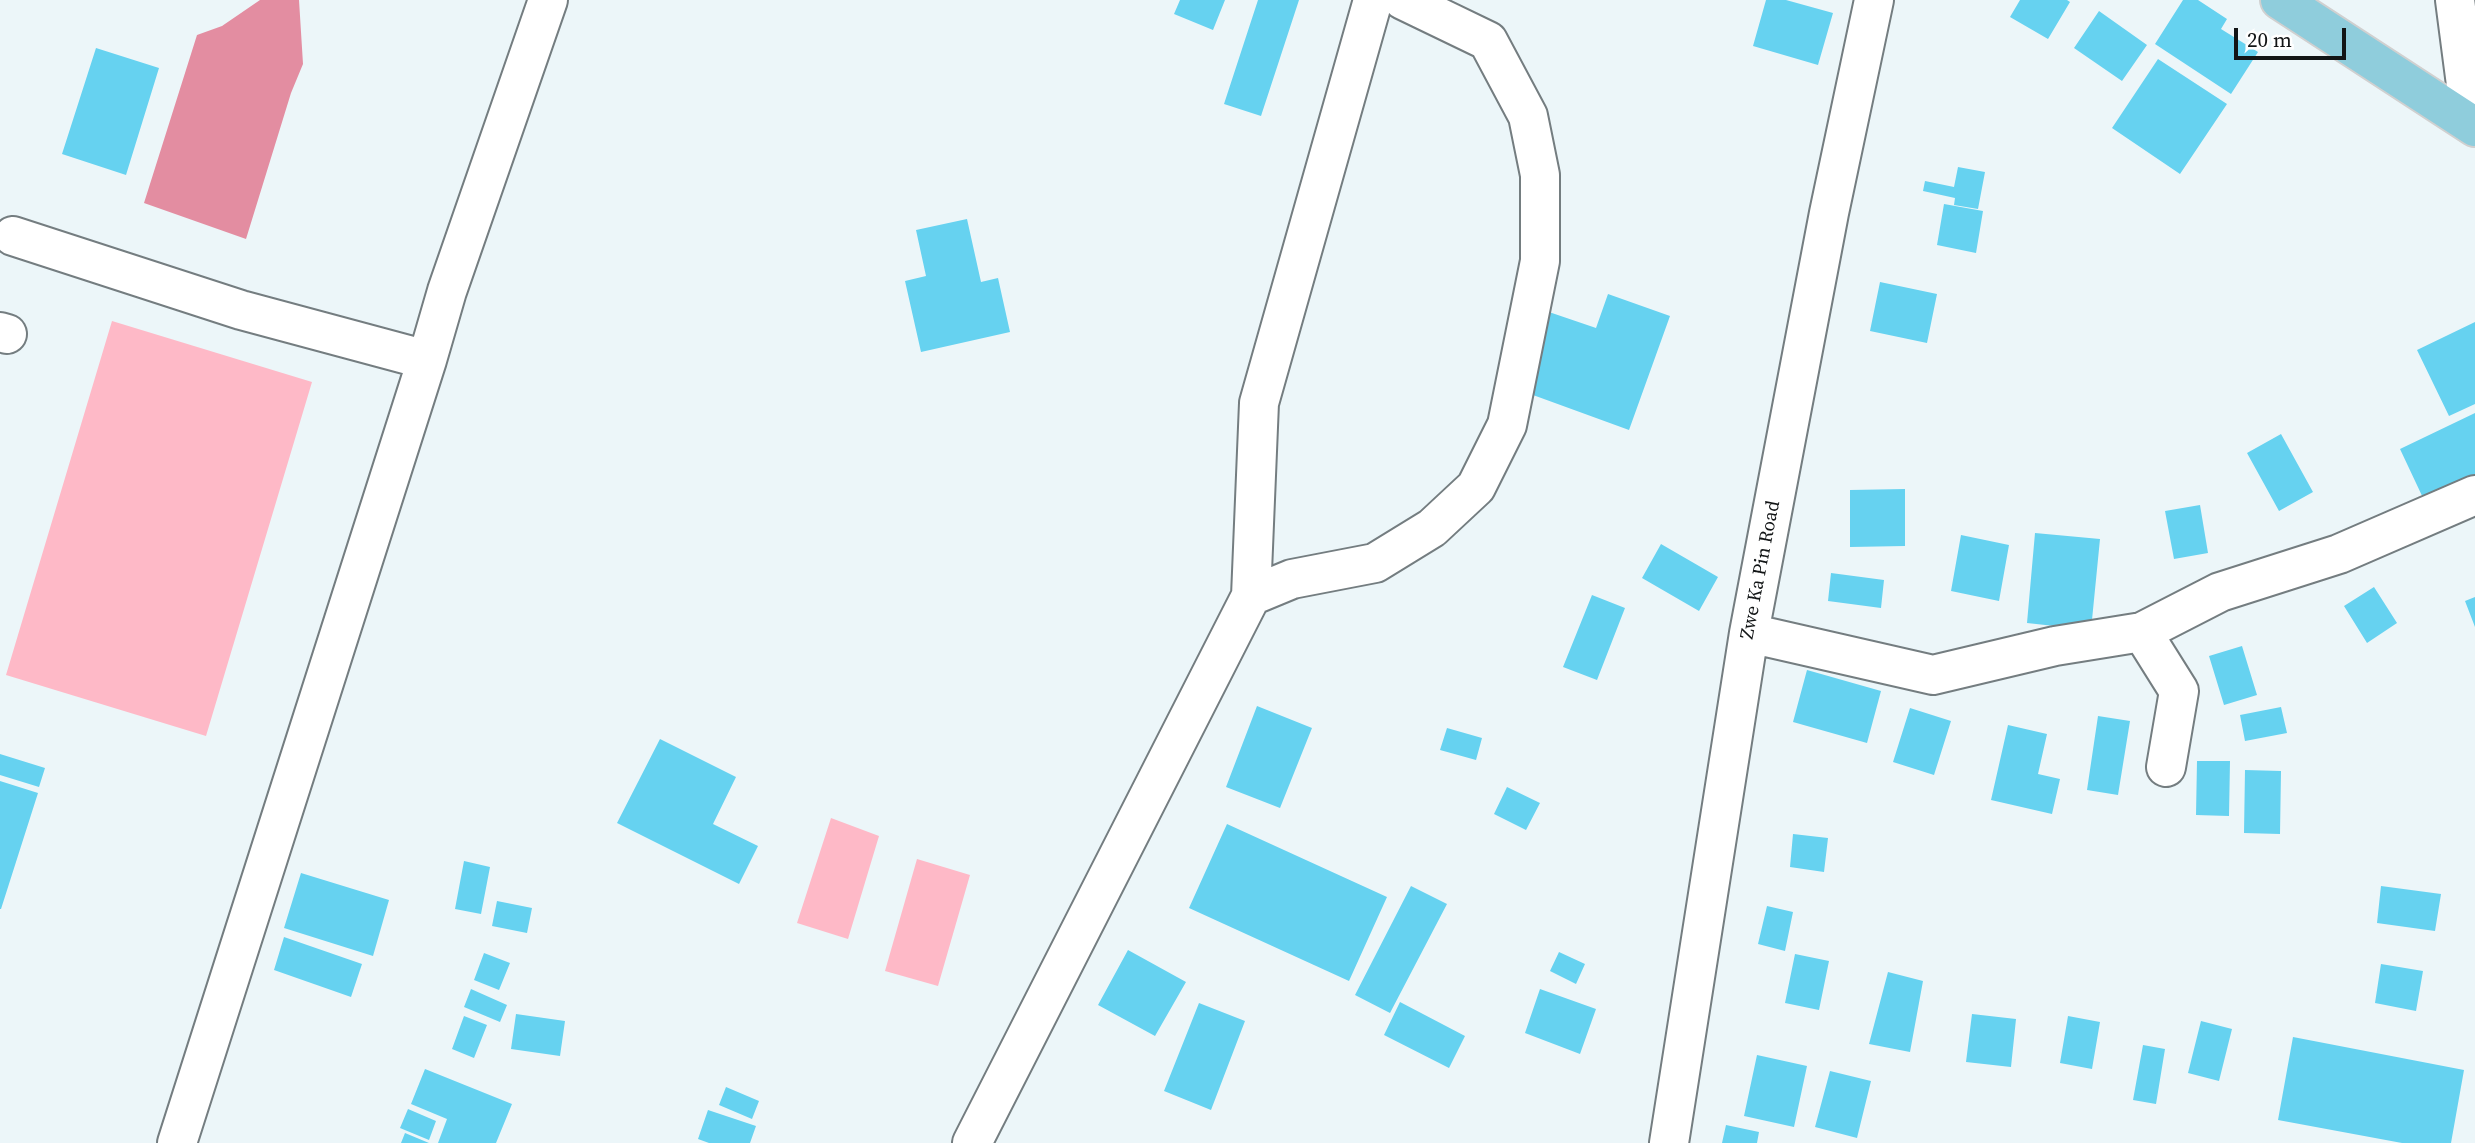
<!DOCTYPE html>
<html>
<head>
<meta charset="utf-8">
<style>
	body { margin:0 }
	#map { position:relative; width:2475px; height:1143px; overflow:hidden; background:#ecf6f9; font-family:"Source Serif 4",serif }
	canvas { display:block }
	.scale { position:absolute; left:2234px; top:28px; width:112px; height:32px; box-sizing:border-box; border:4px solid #121516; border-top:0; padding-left:9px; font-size:21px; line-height:24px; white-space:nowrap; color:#121516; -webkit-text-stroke:5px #fff; paint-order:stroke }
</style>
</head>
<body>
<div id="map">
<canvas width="2475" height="1143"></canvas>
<div class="scale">20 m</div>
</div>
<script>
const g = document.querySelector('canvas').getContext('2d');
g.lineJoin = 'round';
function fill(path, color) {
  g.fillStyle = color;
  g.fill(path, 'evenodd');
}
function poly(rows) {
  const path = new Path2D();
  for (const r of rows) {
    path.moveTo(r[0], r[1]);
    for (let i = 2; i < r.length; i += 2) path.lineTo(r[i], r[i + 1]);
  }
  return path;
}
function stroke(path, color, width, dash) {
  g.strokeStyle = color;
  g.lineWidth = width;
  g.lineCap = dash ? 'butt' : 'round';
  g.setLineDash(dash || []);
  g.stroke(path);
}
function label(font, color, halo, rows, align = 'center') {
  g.font = font + ' "Source Serif 4",serif';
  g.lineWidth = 5;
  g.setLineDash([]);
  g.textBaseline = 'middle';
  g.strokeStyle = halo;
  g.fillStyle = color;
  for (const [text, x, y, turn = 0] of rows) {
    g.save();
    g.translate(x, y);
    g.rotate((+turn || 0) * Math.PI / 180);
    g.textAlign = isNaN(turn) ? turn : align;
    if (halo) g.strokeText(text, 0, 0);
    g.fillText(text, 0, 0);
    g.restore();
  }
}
fill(poly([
	[112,321,312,382,206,736,6,675],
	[831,818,879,836,848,939,797,923],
	[917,859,970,875,938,986,885,971]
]), '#feb9c7');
fill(poly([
	[260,0,299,0,303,64,291,93,246,239,144,203,197,35,222,26]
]), '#e38da1');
fill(poly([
	[1180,0,1225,0,1213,30,1174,14],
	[1258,0,1299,0,1261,116,1224,104],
	[1766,0,1786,0,1833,13,1818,65,1753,46],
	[2020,0,2067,0,2070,2,2048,39,2010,17],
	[2183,0,2198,0,2227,19,2221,29,2258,52,2231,94,2155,44],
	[2099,11,2147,45,2122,81,2074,48],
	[96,48,159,68,126,175,62,154],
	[2158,59,2227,104,2180,174,2112,128],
	[1958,167,1985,172,1978,209,1954,205,1955,198,1923,191,1925,181,1954,187],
	[1944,204,1983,211,1976,253,1937,245],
	[967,219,981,282,998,278,1010,332,921,352,905,281,926,276,916,230],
	[1880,282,1937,294,1927,343,1870,331],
	[1608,294,1670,316,1629,430,1522,391,1549,312,1596,328],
	[2475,322,2475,404,2449,416,2417,350],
	[2475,413,2475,476,2424,500,2400,449],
	[2281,434,2313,492,2279,511,2247,453],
	[1905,489,1905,546,1850,547,1850,490],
	[2200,505,2208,553,2174,559,2165,511],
	[2035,533,2100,539,2091,630,2027,623],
	[1961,535,2009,545,1999,601,1951,591],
	[1661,544,1718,577,1699,611,1642,578],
	[1831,573,1884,580,1881,608,1828,601],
	[2374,587,2397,623,2367,643,2344,606],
	[1592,595,1625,608,1597,680,1563,667],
	[2475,597,2475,627,2465,601],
	[2242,646,2257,695,2224,705,2209,656],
	[1807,670,1881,691,1867,743,1793,722],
	[1257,706,1312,728,1280,808,1226,787],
	[2281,707,2287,733,2245,741,2240,715],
	[1910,708,1951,721,1934,775,1893,762],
	[2098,716,2130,721,2118,795,2087,790],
	[2008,725,2047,734,2038,774,2060,779,2052,814,1991,800],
	[1447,728,1482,738,1476,760,1440,750],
	[660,739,736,777,713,824,758,846,739,884,617,823],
	[0,754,45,768,39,787,0,775],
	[2197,761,2230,761,2229,816,2196,815],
	[2245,770,2281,771,2280,834,2244,833],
	[0,781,38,793,1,909,0,909],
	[1507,787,1540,803,1526,830,1494,814],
	[1227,824,1387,897,1349,981,1189,908],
	[1793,834,1828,838,1824,872,1790,867],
	[464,861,490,867,481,914,455,909],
	[301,873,389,900,373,956,284,928],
	[1411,886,1447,904,1390,1013,1355,995],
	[2381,886,2441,894,2435,931,2377,923],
	[497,901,532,908,527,933,492,926],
	[1767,906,1793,912,1785,951,1758,944],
	[284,937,362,964,351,997,274,970],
	[1128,950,1186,982,1155,1036,1098,1005],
	[1559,952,1585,964,1576,984,1550,971],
	[484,953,510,963,499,990,474,980],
	[1795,954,1829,961,1819,1010,1785,1003],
	[2381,964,2423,971,2416,1011,2375,1003],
	[1888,972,1923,981,1910,1052,1869,1044],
	[471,989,507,1005,500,1022,464,1007],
	[1540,989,1596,1009,1580,1054,1525,1033],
	[1400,1002,1465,1036,1449,1068,1384,1035],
	[1199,1003,1245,1021,1211,1110,1164,1091],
	[516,1014,565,1021,560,1056,511,1049],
	[1972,1014,2016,1019,2011,1067,1966,1062],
	[464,1016,487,1025,474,1058,452,1049],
	[2068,1016,2100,1022,2092,1069,2060,1063],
	[2201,1021,2232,1029,2219,1081,2188,1073],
	[2293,1037,2464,1070,2451,1143,2402,1143,2278,1120],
	[2143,1045,2165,1049,2156,1104,2133,1100],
	[1757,1055,1807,1066,1794,1127,1744,1116],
	[425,1069,512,1104,496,1143,438,1143,447,1119,411,1104],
	[1830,1071,1871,1081,1857,1138,1815,1127],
	[726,1087,759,1101,752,1119,719,1105],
	[408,1109,436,1121,429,1140,400,1128],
	[708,1110,756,1126,750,1143,709,1143,698,1139],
	[1726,1125,1759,1132,1757,1143,1722,1143],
	[405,1133,429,1143,401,1143]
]), '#66d2f0');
const minor = poly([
	[2455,0,2471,123,2475,121],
	[13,236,241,310,427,360],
	[0,332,7,334],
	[1251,596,1292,579,1375,563,1432,528,1476,487,1507,425,1540,261,1540,175,1528,116,1488,41,1403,0],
	[2142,632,2179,691,2166,767],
	[1749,633,1933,675,2055,646,2142,632,2220,592,2339,554,2475,495],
	[177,1143,427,360,447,291,548,0],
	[972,1143,1251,596,1259,403,1373,0],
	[1669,1143,1749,633,1829,213,1874,0]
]);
const primary = poly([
	[2280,0,2475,127]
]);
stroke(minor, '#747d80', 42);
stroke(primary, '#d0d0d0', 42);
stroke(minor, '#fff', 38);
stroke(primary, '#8fcddc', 38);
label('19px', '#121516', '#fff', [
	["Zwe Ka Pin Road",1761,570,-79]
]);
</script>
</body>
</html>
